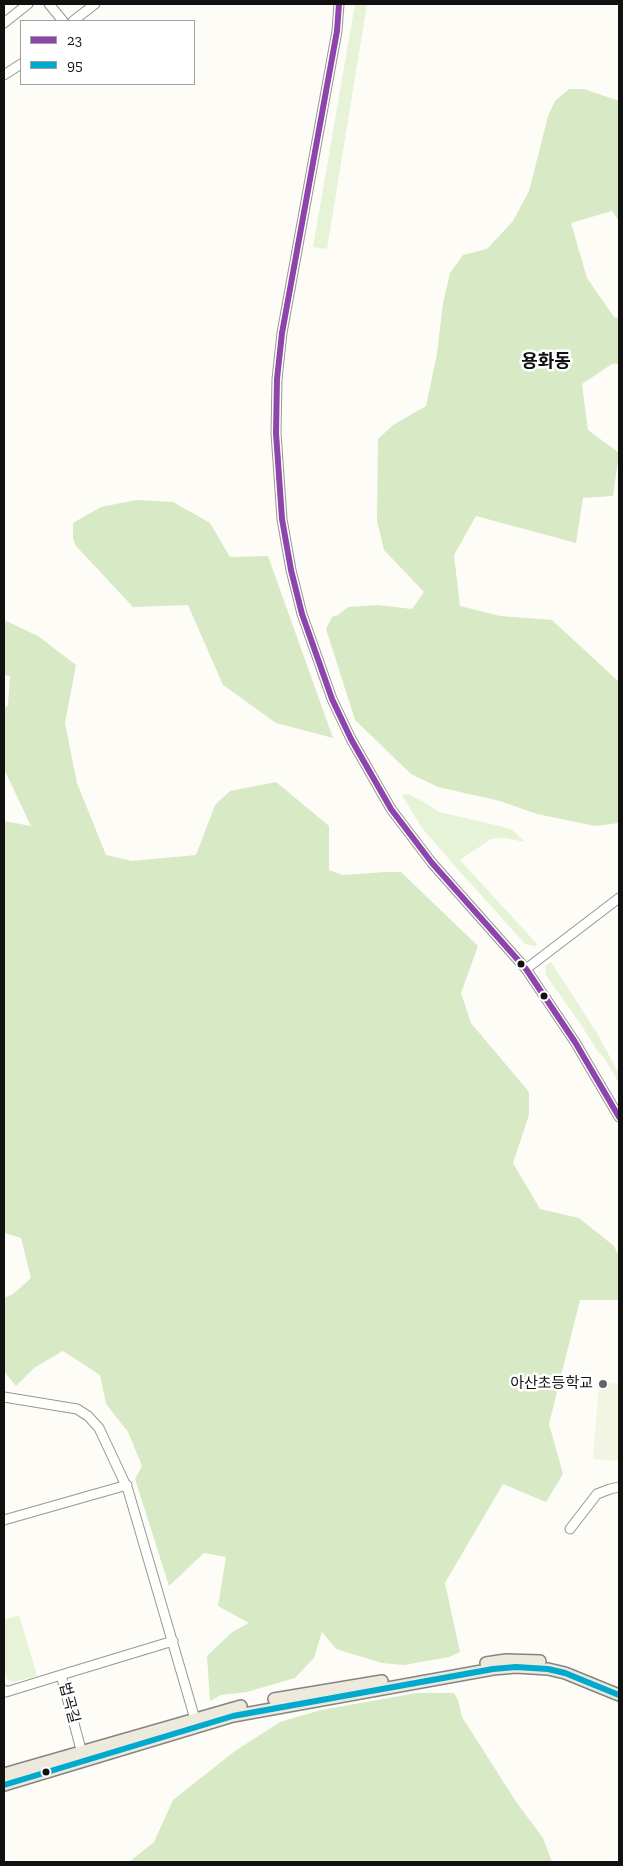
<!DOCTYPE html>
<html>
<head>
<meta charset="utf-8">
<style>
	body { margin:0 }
	#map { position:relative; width:623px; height:1866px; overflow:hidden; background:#fdfcf7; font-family:"Zilla Slab",serif }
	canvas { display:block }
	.frame { position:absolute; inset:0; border:5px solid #111; pointer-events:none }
	.legend { position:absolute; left:20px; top:20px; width:175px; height:65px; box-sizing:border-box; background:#fff; border:1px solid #a0a0a0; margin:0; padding:6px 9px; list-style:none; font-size:15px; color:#111 }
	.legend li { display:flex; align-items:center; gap:10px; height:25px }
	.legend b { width:25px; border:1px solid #a0a0a0 }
</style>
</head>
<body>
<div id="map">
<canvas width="623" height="1866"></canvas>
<div class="frame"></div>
<ul class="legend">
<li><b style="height:6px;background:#8e44ad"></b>23</li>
<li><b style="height:6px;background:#00a9ce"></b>95</li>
</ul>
</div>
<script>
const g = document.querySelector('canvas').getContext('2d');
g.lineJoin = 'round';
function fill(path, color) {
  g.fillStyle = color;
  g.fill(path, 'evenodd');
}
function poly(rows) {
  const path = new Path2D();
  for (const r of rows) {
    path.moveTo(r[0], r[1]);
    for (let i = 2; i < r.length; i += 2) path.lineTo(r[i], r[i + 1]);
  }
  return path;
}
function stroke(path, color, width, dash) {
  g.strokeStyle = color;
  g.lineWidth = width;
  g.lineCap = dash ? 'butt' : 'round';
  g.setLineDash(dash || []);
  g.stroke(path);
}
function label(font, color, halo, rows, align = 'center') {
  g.font = font + ' "Zilla Slab","Noto Sans KR",serif';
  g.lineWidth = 5;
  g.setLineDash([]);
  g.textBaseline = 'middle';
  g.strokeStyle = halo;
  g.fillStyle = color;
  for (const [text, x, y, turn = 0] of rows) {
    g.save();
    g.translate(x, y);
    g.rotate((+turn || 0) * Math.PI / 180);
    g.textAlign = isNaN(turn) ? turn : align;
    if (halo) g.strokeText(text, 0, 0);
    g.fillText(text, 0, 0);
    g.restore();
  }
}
fill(poly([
	[355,4,367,4,327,249,313,247],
	[408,794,424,802,439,812,504,827,512,830,525,842,505,838,491,839,460,860,538,945,534,946,525,944,454,865,422,828,402,795],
	[551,962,597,1033,619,1074,619,1083,605,1059,597,1050,582,1026,546,975,545,966],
	[19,1615,37,1676,13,1682,7,1679,4,1669,4,1620]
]), '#e7f3d7');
fill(poly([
	[569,89,584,89,619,101,619,221,612,211,571,223,587,278,614,317,619,318,619,364,612,364,582,384,588,430,619,453,613,496,583,498,576,543,476,516,454,555,460,606,500,616,552,620,619,682,619,823,595,826,537,814,500,801,438,787,411,774,355,720,326,629,332,617,338,615,348,607,378,605,412,609,424,592,384,550,377,521,378,439,393,425,426,406,437,354,443,303,450,273,463,255,487,249,513,221,529,191,548,116,555,101],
	[136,500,173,502,210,523,230,557,268,556,333,738,276,723,223,685,188,605,133,607,76,546,73,539,73,523,101,507],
	[4,620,38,636,76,665,65,723,77,783,106,855,132,861,196,855,215,805,230,791,276,782,329,826,329,870,343,875,386,872,401,872,478,946,461,993,471,1023,529,1092,529,1115,513,1163,540,1209,579,1218,614,1246,619,1256,619,1300,580,1300,549,1424,563,1474,546,1502,503,1484,445,1583,460,1652,449,1657,404,1665,382,1663,336,1649,322,1632,314,1658,295,1678,247,1692,221,1695,210,1701,207,1656,232,1632,249,1623,218,1606,226,1557,204,1553,169,1586,135,1479,142,1466,128,1432,106,1404,100,1375,63,1351,34,1368,16,1386,4,1371,4,1298,13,1294,31,1278,21,1238,4,1233,4,821,31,826,4,769,4,708,8,705,10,676,4,675],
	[417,1693,454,1693,458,1700,462,1717,517,1803,543,1838,552,1862,129,1862,154,1842,173,1800,235,1751,280,1722,321,1710]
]), '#d8eac5');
fill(poly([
	[599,1382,619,1383,619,1461,593,1459]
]), '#f0f6e1');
const minor = poly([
	[49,4,63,21],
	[339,4,337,31,282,333,277,379,276,433,282,519,291,570,302,614,332,699,351,739,391,809,432,863,526,969,575,1042,619,1117],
	[73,21,95,4],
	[4,23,28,4],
	[4,75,21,64],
	[526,969,619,898],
	[4,1397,77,1409,88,1416,99,1428,128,1490,195,1719],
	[4,1520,127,1485],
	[570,1529,597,1494,610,1489,619,1487],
	[61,1675,173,1641],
	[4,1690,6,1692,61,1675,83,1757]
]);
const major = poly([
	[486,1663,506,1660,540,1661],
	[274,1699,382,1681],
	[4,1774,241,1706],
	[4,1785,233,1716,493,1669,516,1667,548,1669,565,1673,619,1695]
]);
stroke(minor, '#979795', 11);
stroke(major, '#858482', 14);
stroke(minor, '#fffffe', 9);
stroke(major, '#ede9dc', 11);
stroke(poly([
	[339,4,337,31,282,333,277,379,276,433,282,519,291,570,302,614,332,699,351,739,391,809,432,863,526,969,575,1042,619,1117]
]), '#8e44ad', 6);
stroke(poly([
	[4,1785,233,1716,493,1669,516,1667,548,1669,565,1673,619,1695]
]), '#00a9ce', 6);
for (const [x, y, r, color] of [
	[521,964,4.5,"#111"],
	[544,996,4.5,"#111"],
	[603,1384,5,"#646362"],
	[46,1772,4.5,"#111"]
]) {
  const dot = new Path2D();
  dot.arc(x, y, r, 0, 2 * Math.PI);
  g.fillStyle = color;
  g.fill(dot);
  stroke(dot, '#fff', 2);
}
label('15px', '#111', '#fff', [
	["아산초등학교",593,1384]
], 'right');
label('15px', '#111', '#fff', [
	["법곡길",69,1703,75]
]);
label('bold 18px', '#111', '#fff', [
	["용화동",546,362]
]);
</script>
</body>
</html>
